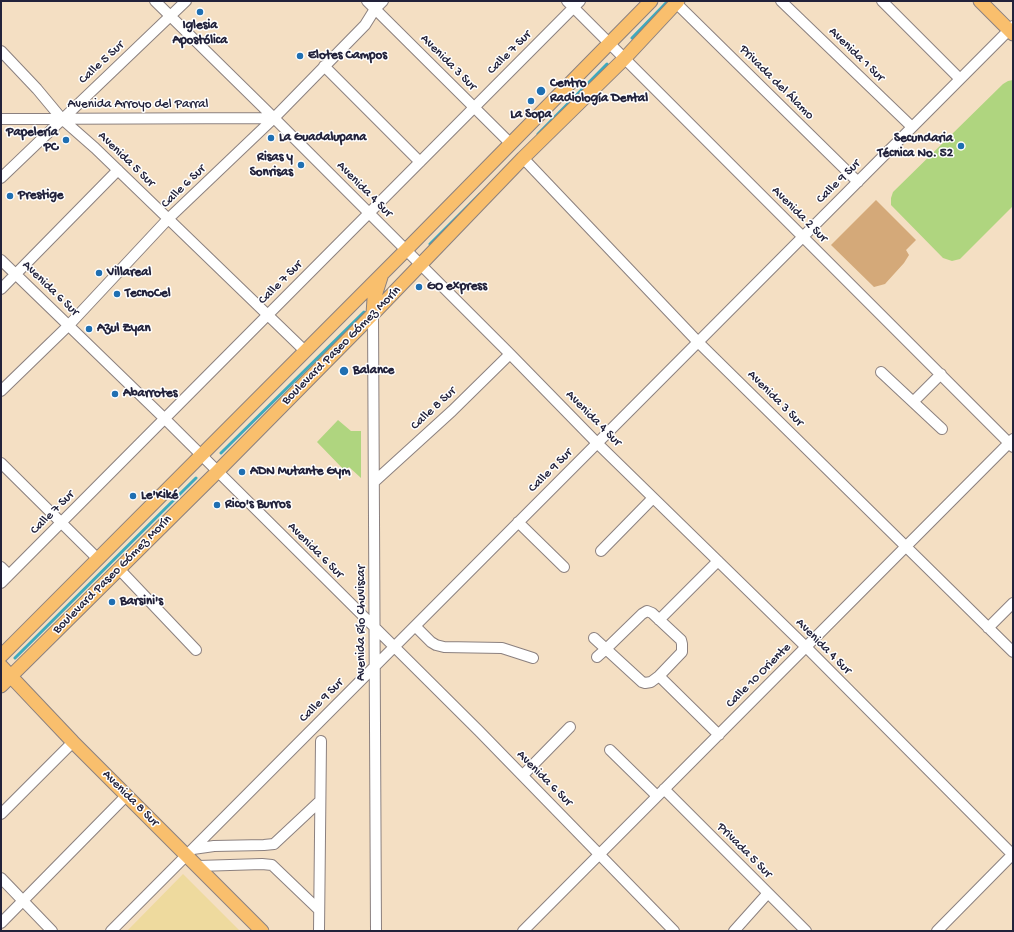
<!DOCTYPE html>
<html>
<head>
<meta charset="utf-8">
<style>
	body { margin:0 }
	#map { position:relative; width:1014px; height:932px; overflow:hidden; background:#f4dfc3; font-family:"Gochi Hand",sans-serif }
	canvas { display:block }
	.frame { position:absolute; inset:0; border:2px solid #22223b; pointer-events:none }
</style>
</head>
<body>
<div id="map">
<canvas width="1014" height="932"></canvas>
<div class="frame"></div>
</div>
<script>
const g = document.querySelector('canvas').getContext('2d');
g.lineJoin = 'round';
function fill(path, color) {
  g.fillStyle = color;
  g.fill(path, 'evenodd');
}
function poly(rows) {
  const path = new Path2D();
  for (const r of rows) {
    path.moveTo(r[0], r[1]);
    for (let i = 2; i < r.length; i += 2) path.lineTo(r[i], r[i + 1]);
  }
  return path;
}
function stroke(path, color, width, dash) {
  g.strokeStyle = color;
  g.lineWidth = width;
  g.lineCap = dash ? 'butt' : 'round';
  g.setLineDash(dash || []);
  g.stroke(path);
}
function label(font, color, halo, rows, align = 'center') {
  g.font = font + ' "Gochi Hand",sans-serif';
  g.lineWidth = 3;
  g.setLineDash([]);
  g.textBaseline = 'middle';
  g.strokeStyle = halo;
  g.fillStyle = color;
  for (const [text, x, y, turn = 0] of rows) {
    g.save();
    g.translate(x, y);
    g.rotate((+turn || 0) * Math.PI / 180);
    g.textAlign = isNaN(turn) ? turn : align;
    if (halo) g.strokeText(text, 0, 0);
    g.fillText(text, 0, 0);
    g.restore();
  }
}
fill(poly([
	[1013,80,1013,206,960,259,952,261,943,258,891,205,891,198,893,192,1003,84,1008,81],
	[338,420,351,431,361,431,361,478,349,467,345,471,317,442]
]), '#afd57f');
fill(poly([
	[183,874,240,931,127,931]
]), '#eeda9e');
stroke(poly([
	[632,38,668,1],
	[538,134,607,64],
	[430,244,480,194],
	[221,453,364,312],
	[15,658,196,478]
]), '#3eaabe', 3);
fill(poly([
	[876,200,916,240,906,250,909,255,904,263,885,284,874,287,831,245]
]), '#d4a979');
const minor = poly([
	[155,1,274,118,510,354,597,443,806,647,1013,855],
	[367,1,511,144],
	[567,1,1013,447],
	[781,1,912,127],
	[882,1,960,79],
	[676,3,858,182],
	[1,51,37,89,62,119,95,148,305,351],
	[324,66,420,162],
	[1,119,274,118],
	[523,158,698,342,1013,652],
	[1,178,186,1],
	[1,260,165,419,479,731,674,931],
	[1,289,118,170],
	[373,314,376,931],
	[881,372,942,429],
	[1,391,69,325,168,219,274,118,365,25,375,9,383,1],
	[913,402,941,374],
	[1,463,98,559],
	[374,482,452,411,510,354],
	[518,522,564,567],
	[601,551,653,498],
	[1,567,9,575],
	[119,569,196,650],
	[1,583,580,1],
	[659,620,718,561],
	[415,626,431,642,436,645,444,647,502,648,533,658],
	[988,628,1013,603],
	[594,638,642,682,645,683,651,682,659,676,682,652,682,644,681,640,652,613,647,611,642,614,606,649,597,657],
	[659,676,719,735],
	[610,750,657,796],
	[523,775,570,727],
	[664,789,806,931],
	[1,814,73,742],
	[193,849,214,846,264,845,274,844,320,801],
	[198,866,262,864,272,865,319,910],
	[1,878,52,931],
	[1,923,127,795],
	[111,931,1013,26],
	[319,931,321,741],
	[523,931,1013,439],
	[734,931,768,893],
	[937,931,1013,854]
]);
const major = poly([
	[980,1,1013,34],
	[373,314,374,299,381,277],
	[1,656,406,250,651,1],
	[1,666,73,742,262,931],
	[1,686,217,472,373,314,523,158,624,59,678,1]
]);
stroke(minor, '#8b807f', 12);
stroke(major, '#8b807f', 15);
stroke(minor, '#fff', 10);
stroke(major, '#f9bf6d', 13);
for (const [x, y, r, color] of [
	[200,12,4,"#1f6fb2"],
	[300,56,4,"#1f6fb2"],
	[541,91,5,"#1f6fb2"],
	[531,101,4,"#1f6fb2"],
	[271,138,4,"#1f6fb2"],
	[66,140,4,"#1f6fb2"],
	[961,146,4,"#1f6fb2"],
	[301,165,4,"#1f6fb2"],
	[10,196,4,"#1f6fb2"],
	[99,273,4,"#1f6fb2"],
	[419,287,4,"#1f6fb2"],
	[117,294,4,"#1f6fb2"],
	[89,329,4,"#1f6fb2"],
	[344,371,5,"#1f6fb2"],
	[115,394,4,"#1f6fb2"],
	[242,472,4,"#1f6fb2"],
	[133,496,4,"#1f6fb2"],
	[217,505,4,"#1f6fb2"],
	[112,602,4,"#1f6fb2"]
]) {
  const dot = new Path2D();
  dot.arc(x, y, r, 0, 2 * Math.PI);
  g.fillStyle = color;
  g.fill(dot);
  stroke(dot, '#fff', 1.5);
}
label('bold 13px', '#22223b', '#fff', [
	["Iglesia",200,26,"center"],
	["Apostólica",200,41,"center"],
	["Elotes Campos",308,56],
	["Centro",550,84],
	["Radiología Dental",550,99],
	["La Sopa",531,115,"center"],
	["Papelería",58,133,"right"],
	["PC",58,148,"right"],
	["La Guadalupana",279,138],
	["Secundaria",953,139,"right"],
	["Técnica No. 52",953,154,"right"],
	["Risas y",293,158,"right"],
	["Sonrisas",293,173,"right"],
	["Prestige",18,196],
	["Villareal",107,273],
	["GO express",427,287],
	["TecnoCel",125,294],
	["Azul Zyan",97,329],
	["Balance",353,371],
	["Abarrotes",123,394],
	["ADN Mutante Gym",250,472],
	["Le'Kiké",141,496],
	["Rico's Burros",225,505],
	["Barsini's",120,602]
], 'left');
label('13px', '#22223b', '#fff', [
	["Calle 7 Sur",510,53,-45],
	["Avenida 1 Sur",856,55,44],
	["Calle 5 Sur",102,63,-43],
	["Avenida 3 Sur",448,63,45],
	["Privada del Álamo",776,83,45],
	["Avenida Arroyo del Parral",138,105],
	["Avenida 5 Sur",126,160,44],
	["Calle 9 Sur",839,182,-45],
	["Calle 6 Sur",184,187,-44],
	["Avenida 4 Sur",364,190,45],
	["Avenida 2 Sur",799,215,45],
	["Calle 7 Sur",281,283,-45],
	["Avenida 6 Sur",50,289,44],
	["Boulevard Paseo Gómez Morín",342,346,-45],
	["Avenida 3 Sur",775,399,45],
	["Calle 8 Sur",434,409,-43],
	["Avenida 4 Sur",593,419,45],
	["Calle 9 Sur",551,471,-45],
	["Calle 7 Sur",53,513,-45],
	["Avenida 6 Sur",315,551,45],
	["Boulevard Paseo Gómez Morín",113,575,-45],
	["Avenida Río Chuviscar",362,623,-90],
	["Avenida 4 Sur",823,647,45],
	["Calle 10 Oriente",759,676,-45],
	["Calle 9 Sur",322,701,-45],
	["Avenida 6 Sur",544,779,45],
	["Avenida 8 Sur",130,799,45],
	["Privada 5 Sur",744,851,45]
]);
</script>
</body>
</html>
